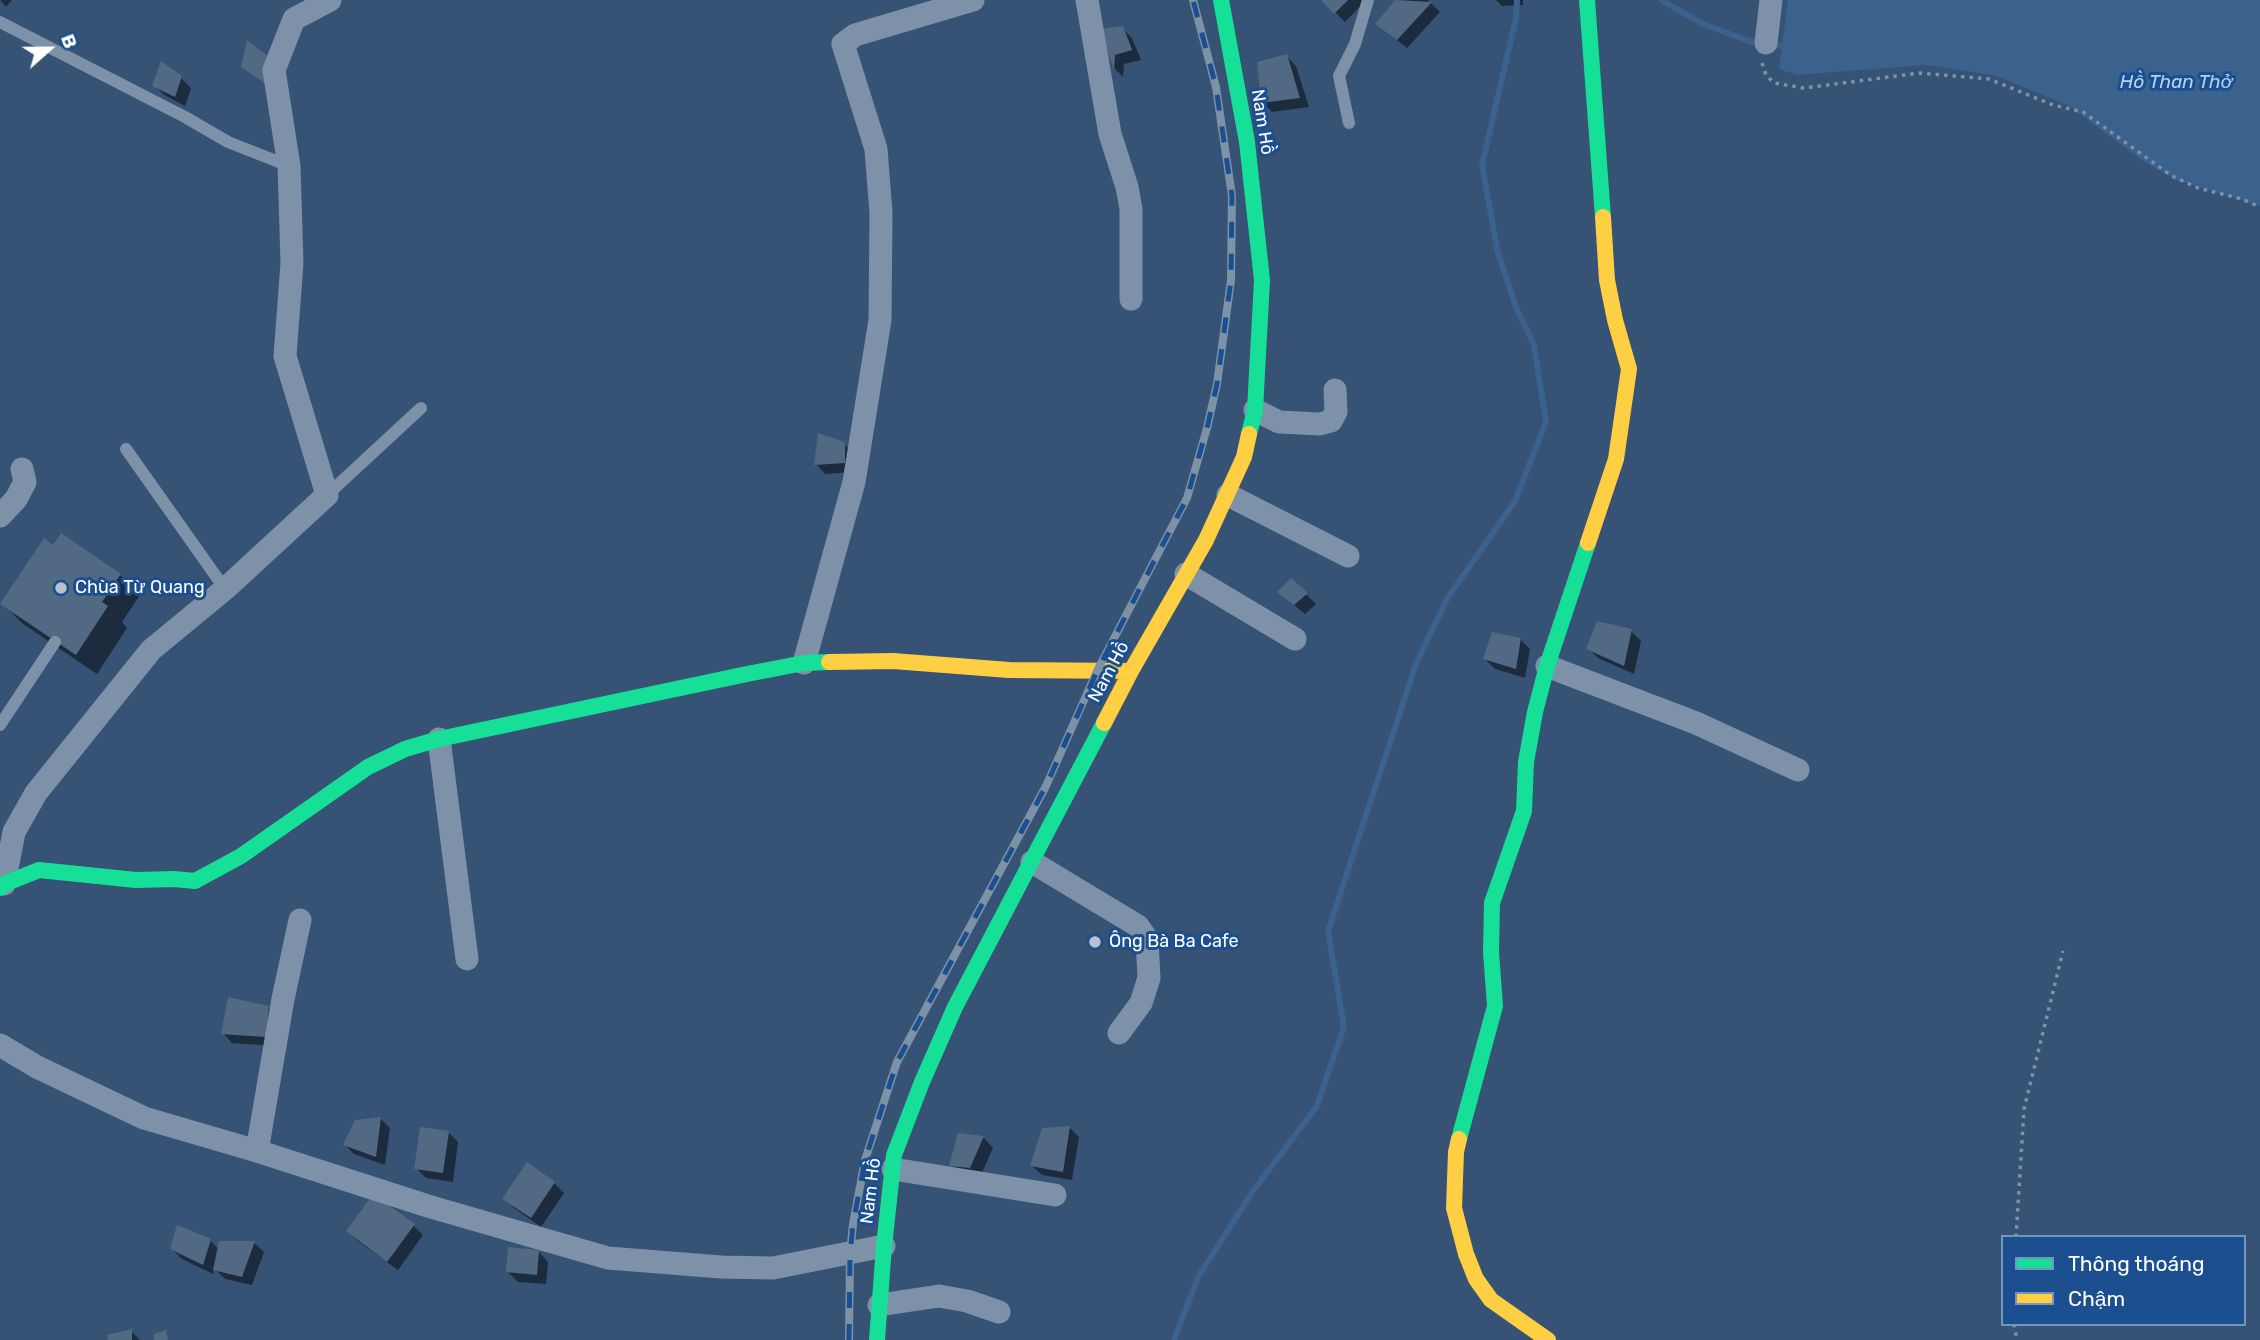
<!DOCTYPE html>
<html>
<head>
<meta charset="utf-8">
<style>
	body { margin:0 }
	#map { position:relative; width:2260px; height:1340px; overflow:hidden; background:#365274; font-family:Rubik,sans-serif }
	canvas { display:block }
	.legend { position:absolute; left:2001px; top:1235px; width:245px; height:91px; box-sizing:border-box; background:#1b4f8f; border:2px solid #7695bc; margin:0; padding:9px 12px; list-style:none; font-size:21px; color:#fff }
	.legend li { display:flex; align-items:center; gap:14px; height:35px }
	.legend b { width:35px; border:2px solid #7695bc }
	.north { position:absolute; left:14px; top:14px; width:70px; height:70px; -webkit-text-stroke:5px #1b4f8f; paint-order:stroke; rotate:69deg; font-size:19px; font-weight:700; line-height:28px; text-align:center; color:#fff }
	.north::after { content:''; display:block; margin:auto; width:24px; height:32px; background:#fff; clip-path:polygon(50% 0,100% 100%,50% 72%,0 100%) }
</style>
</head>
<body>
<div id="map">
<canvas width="2260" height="1340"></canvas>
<ul class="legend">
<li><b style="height:9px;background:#16e098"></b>Thông thoáng</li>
<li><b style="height:9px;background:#ffcf43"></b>Chậm</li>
</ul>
<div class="north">B</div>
</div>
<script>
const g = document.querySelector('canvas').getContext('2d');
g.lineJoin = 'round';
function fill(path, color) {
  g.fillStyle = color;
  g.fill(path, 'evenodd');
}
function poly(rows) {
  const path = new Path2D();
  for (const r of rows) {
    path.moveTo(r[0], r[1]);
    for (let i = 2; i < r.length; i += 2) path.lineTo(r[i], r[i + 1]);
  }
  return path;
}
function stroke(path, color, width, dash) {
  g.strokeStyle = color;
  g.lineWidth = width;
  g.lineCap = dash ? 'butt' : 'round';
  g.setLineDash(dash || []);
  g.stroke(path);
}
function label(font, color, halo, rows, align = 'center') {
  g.font = font + ' Rubik,sans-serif';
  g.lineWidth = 6;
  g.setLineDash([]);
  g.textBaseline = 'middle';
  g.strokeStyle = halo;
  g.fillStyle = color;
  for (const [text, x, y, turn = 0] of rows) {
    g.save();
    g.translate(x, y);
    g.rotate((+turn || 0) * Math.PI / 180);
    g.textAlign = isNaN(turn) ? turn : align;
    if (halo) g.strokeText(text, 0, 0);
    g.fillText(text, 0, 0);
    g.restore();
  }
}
fill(poly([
	[1788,0,2260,0,2260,206,2176,180,2143,161,2069,106,1997,76,1926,65,1797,75,1779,69]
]), '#3b618d');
fill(poly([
	[0,0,12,0,6,7],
	[1323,0,1366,0,1345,22],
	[1398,0,1428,0,1440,12,1407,48,1377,24],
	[1496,0,1523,0,1523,5,1502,6],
	[1122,28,1132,38,1141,60,1124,64,1123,77,1115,69,1103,30],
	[1286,56,1296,66,1309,107,1272,112,1262,102],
	[181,78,191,88,185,106,164,95,154,85],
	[844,444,854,454,854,472,825,474,816,464],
	[54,547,120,575,140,595,122,622,127,628,97,674,23,624,3,604],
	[1306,594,1316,604,1305,614,1289,601],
	[1631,631,1641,641,1634,674,1598,658,1588,648],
	[1520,639,1530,649,1525,678,1495,669,1485,659],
	[268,1007,278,1017,276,1046,232,1043,223,1033],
	[380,1118,390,1128,385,1165,354,1154,345,1145],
	[1070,1128,1079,1137,1072,1180,1042,1175,1032,1166],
	[448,1132,458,1142,453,1182,426,1178,416,1168],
	[960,1135,984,1138,993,1148,980,1177,961,1175,951,1165],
	[554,1183,564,1193,541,1227,514,1208,504,1198],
	[413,1225,423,1235,398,1270,358,1241,348,1231],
	[210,1240,219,1250,254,1243,264,1252,252,1285,225,1279,214,1268,213,1274,182,1259,172,1249],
	[539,1252,548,1262,546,1284,518,1282,508,1272],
	[131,1331,140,1340,109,1340]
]), '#0007');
stroke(poly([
	[1661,0,1703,24,1749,41,1787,47],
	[1174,1340,1198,1277,1253,1191,1317,1106,1344,1027,1328,931,1416,664,1447,599,1515,501,1546,422,1534,345,1516,307,1497,249,1482,165,1516,18,1517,0]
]), '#3b618d', 6);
fill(poly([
	[1321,0,1348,0,1334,14],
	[1395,0,1432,2,1397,40,1375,24],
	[1123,26,1132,50,1115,55,1114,70,1100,29],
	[247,40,268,56,270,87,241,67],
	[1287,54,1300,98,1261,103,1257,62],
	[161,61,182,76,175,97,152,86],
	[818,433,845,442,845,463,814,465],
	[61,533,121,574,102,602,108,606,76,655,0,604,44,538,53,545],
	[1291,578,1308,593,1294,605,1277,592],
	[1597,621,1632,629,1624,666,1586,649],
	[1492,632,1521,638,1516,669,1483,659],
	[228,997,269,1006,266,1037,221,1034],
	[381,1117,376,1157,343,1145,355,1120],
	[1070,1126,1063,1172,1030,1166,1042,1128],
	[420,1127,449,1131,443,1173,414,1169],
	[958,1133,984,1136,970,1168,949,1166],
	[527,1162,555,1182,531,1218,502,1199],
	[373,1194,415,1224,387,1262,346,1231],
	[177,1225,211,1239,203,1265,170,1249],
	[219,1241,255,1241,242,1277,213,1270],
	[508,1247,539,1250,537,1275,506,1272],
	[132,1329,132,1340,108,1340,107,1335],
	[166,1330,168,1340,154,1340,154,1334]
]), '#526984');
stroke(poly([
	[1762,63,1766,75,1774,83,1804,88,1920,73,1989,79,2053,105,2083,112,2172,176,2198,188,2242,199,2260,207],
	[2016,1237,2024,1109,2063,951],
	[2014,1324,2017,1340]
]), '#7d92a8', 3.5, [3.5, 5]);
stroke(poly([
	[0,22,185,117,228,142,289,166],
	[1349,123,1339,76,1355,44,1368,0],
	[126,449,225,589],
	[327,495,421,408],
	[0,725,55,642]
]), '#7d92a8', 12);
stroke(poly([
	[1087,0,1110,134,1127,187,1131,209,1131,299],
	[1766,43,1771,0],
	[1255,410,1279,422,1320,424,1331,421,1336,412,1335,390],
	[1228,495,1348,556],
	[0,516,16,499,25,482,22,469],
	[1186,574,1295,639],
	[804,663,854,482,880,320,881,213,876,149,843,44,855,35,973,0],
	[1547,666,1696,723,1798,770],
	[439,739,467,959],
	[1032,862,1138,926,1147,939,1149,978,1141,1003,1119,1033],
	[4,884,14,832,36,793,151,650,225,589,327,495,285,356,292,263,289,166,274,70,294,19,330,0],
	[0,1045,37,1067,144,1118,257,1151,431,1207,608,1258,721,1267,773,1268,884,1246],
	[257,1151,283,999,300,920],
	[893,1169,1055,1195],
	[879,1305,939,1296,967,1301,999,1312]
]), '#7d92a8', 23);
stroke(poly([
	[1221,0,1247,142,1262,280,1255,410,1249,434],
	[1587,0,1603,217],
	[0,888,4,884,39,870,136,880,174,879,195,881,241,856,368,767,405,749,439,739,747,674,804,663,829,662],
	[1459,1139,1495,1006,1491,952,1492,903,1524,811,1526,762,1535,712,1547,666,1588,543],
	[877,1340,884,1246,894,1155,922,1082,955,1007,1104,723]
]), '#16e098', 16);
stroke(poly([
	[1588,543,1616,459,1629,369,1615,320,1607,280,1603,217],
	[829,662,893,661,1009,670,1131,671],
	[1104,723,1131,671,1206,540,1244,457,1249,434],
	[1459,1139,1456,1152,1454,1208,1466,1254,1476,1279,1491,1300,1548,1340]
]), '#ffcf43', 16);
const rail = poly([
	[849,1340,850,1254,853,1224,865,1160,897,1062,1046,786,1097,671,1187,498,1207,428,1217,384,1231,280,1232,196,1216,87,1193,0]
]);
stroke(rail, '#7e92a7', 8);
stroke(rail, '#1b4f8f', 5, [16]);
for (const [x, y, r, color] of [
	[61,588,7,"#b9c2ce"],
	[1095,942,7,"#b9c2ce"]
]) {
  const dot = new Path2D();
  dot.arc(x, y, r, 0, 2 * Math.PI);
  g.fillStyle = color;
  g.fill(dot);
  stroke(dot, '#1b4f8f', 2.5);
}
label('18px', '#fff', '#1b4f8f', [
	["Nam Hồ",1262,122,81],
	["Nam Hồ",1109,672,-62],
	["Nam Hồ",871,1191,-83]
]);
label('18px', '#fff', '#1b4f8f', [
	["Chùa Từ Quang",75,588],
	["Ông Bà Ba Cafe",1109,942]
], 'left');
label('italic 19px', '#b5d3f5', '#1b4f8f', [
	["Hồ Than Thở",2176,83]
]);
</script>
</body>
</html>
